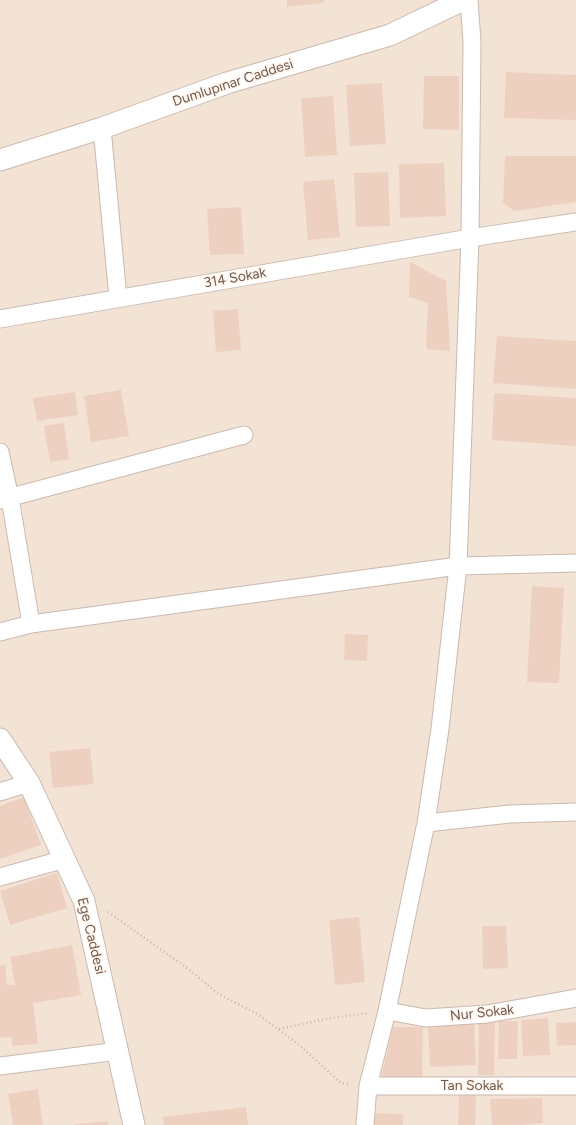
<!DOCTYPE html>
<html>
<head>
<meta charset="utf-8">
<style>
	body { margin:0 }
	canvas { display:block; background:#fbf2e6 }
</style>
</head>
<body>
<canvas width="576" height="1125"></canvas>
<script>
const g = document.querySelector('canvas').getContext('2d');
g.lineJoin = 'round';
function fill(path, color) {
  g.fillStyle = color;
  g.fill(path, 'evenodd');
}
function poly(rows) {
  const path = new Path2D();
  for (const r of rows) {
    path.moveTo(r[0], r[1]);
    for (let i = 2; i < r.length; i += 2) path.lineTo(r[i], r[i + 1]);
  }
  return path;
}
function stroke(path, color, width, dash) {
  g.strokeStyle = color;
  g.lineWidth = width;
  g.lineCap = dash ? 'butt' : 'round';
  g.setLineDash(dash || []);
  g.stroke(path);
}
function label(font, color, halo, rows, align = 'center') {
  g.font = font + ' Figtree,sans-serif';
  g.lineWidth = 3;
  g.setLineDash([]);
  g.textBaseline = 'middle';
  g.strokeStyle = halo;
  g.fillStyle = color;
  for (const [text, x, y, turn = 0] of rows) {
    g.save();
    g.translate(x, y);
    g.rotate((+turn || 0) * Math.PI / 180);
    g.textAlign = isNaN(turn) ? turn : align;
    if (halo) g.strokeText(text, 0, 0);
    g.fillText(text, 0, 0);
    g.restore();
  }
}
fill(poly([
	[0,0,576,0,576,1125,0,1125]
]), '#f2e3d5');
fill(poly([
	[287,0,324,0,324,3,287,7],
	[506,72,576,75,576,120,504,118],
	[424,76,459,76,459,130,423,129],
	[382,83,386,144,350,146,346,85],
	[333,96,337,155,305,157,301,98],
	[505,156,576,156,576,202,514,211,503,203],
	[444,163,446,216,400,218,399,164],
	[388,172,390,226,356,227,354,173],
	[334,179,340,237,308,240,303,182],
	[241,207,244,254,210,255,207,209],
	[410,262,446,281,450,351,426,349,428,303,409,297],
	[238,309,241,350,216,352,213,311],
	[497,336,576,341,576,389,493,383],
	[121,390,129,436,91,442,84,396],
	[75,392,78,415,37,421,33,398],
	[494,393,576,398,576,446,492,440],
	[64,423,69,459,50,462,44,426],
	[532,586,564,588,559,683,527,682],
	[345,634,368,635,367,661,344,660],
	[90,748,94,784,53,788,49,752],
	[24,797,41,845,0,859,0,806],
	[57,873,67,908,10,925,0,891],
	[359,917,365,982,335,985,329,920],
	[482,926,506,926,508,968,483,969],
	[72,945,81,995,33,1003,38,1044,13,1046,11,1037,0,1038,0,966,5,964,7,985,15,985,10,957],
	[548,1018,550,1055,523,1056,521,1020],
	[479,1021,495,1022,494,1075,478,1075],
	[499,1021,518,1021,517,1059,498,1059],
	[576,1022,576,1045,557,1046,556,1023],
	[474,1024,476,1065,430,1067,428,1026],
	[393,1027,423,1027,422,1077,381,1078],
	[38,1089,43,1125,13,1125,8,1094],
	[459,1095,476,1095,475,1125,458,1125],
	[542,1098,543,1123,522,1125,492,1125,490,1099],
	[246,1107,248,1125,164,1125,163,1117],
	[373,1113,403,1114,403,1125,372,1125],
	[108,1121,108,1125,75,1125,75,1124]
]), '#eed0c0');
const minor = poly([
	[102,128,118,298],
	[0,319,470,238,576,222],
	[0,452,10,498,31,624],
	[0,500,244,435],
	[0,632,31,624,458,566,576,563],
	[0,792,29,783],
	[426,823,510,814,576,812],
	[0,877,65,859],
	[387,1011,426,1018,487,1014,576,998],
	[0,1066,118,1051],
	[368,1086,576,1086],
	[365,1125,368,1086,387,1011,426,823,440,729,458,566,470,238,472,42,469,0]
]);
const tertiary = poly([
	[0,160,102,128,227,83,390,35,463,0],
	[0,739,29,783,84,901,134,1125]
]);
stroke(minor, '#ccb9ad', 19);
stroke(tertiary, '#ccb9ad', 23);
stroke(poly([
	[108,912,191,971,217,993,259,1015,298,1044,341,1083,350,1084],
	[279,1029,325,1019,369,1013]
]), '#d3b3a3', 2.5, [1, 3]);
stroke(minor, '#fff', 17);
stroke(tertiary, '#fff', 21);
label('14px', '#72584d', '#fef6ec', [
	["Dumlupınar Caddesi",233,83,-18],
	["314 Sokak",235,278,-10],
	["Ege Caddesi",91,936,76],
	["Nur Sokak",482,1013,-6],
	["Tan Sokak",472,1086]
]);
</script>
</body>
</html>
